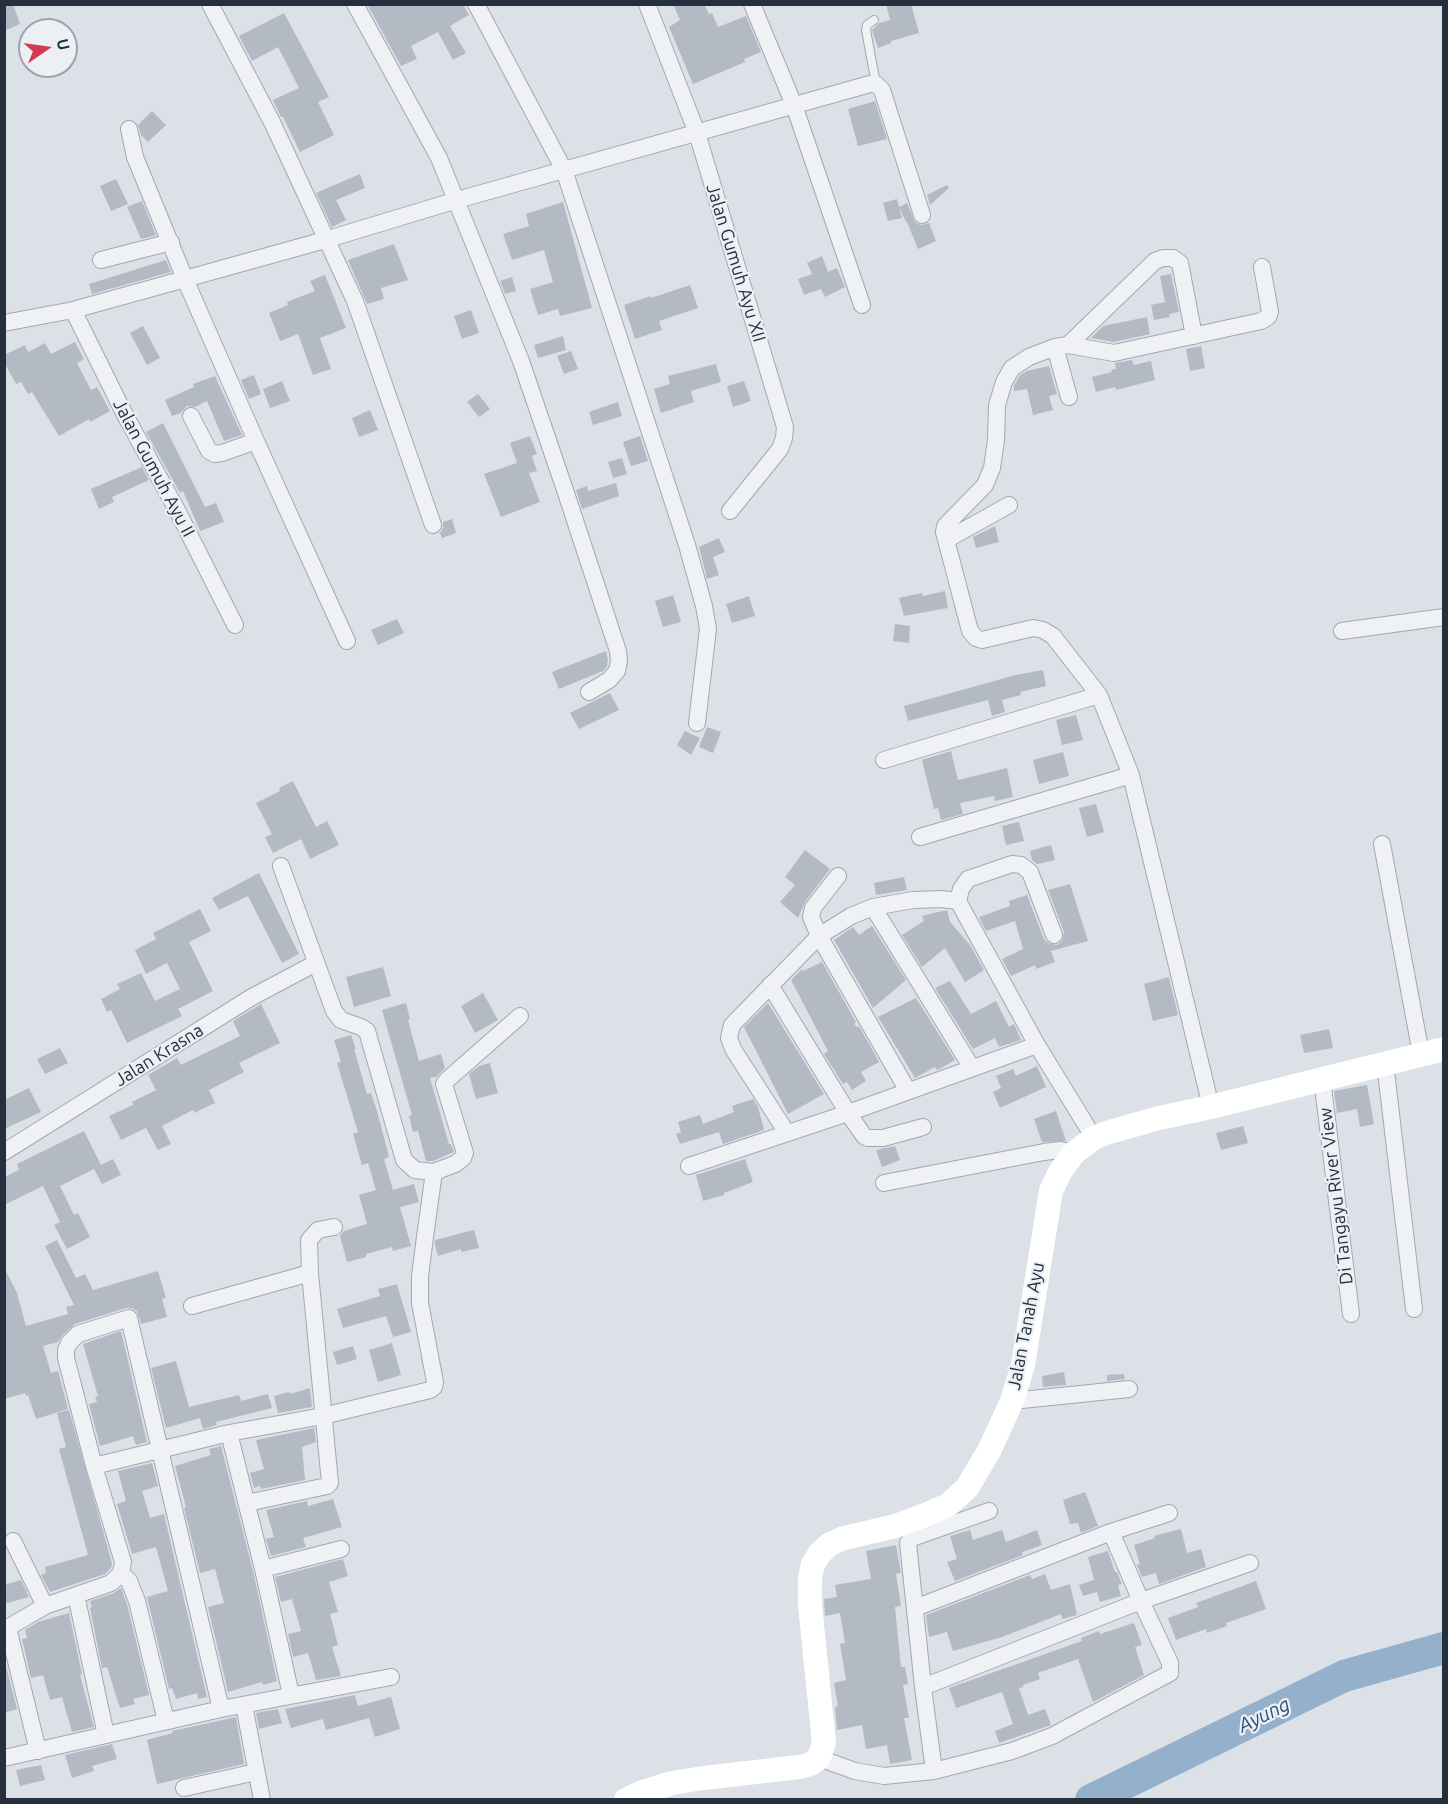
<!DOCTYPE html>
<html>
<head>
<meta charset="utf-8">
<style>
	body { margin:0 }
	#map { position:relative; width:1448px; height:1804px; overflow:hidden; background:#dce1e7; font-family:Ubuntu,sans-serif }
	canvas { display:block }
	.frame { position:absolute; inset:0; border:6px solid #252f3e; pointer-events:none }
	.north { position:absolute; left:18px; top:18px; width:60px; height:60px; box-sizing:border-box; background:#ecf0f5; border:2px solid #9ca3ac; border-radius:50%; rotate:77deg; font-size:16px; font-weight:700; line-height:24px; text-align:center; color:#252f3e }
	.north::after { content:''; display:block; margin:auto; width:21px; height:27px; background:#d43954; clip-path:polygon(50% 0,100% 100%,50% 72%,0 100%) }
</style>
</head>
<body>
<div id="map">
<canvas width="1448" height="1804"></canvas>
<div class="frame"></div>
<div class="north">U</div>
</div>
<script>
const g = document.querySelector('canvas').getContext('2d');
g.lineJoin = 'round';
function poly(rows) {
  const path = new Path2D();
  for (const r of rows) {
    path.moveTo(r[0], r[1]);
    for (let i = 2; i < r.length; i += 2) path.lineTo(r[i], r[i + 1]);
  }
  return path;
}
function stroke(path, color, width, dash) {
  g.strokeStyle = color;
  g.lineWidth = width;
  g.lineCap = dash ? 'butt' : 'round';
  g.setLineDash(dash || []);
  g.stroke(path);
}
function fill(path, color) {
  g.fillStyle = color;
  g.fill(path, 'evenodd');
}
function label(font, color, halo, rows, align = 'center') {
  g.font = font + ' Ubuntu,sans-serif';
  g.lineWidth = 4.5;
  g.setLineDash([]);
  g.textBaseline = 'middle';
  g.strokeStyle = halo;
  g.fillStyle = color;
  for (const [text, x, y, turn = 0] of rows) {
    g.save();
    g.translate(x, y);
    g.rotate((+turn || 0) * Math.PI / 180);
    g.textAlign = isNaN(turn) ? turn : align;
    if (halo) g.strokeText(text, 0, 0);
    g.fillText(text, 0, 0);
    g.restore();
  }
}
stroke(poly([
	[1091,1800,1344,1676,1444,1648]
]), '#95b0ca', 32);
fill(poly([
	[4,4,13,4,20,24,4,31],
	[367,4,463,4,469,15,450,26,466,53,453,60,438,32,411,46,417,59,401,66],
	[673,4,704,4,709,14,712,13,718,27,746,16,761,52,744,59,745,62,693,84,669,27,680,20],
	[886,4,911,4,919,33,891,41,891,43,878,48,872,30,879,23,890,20],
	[284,13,329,97,318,102,334,135,300,152,283,117,281,117,273,100,299,88,278,47,252,61,239,36],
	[875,101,887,139,858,146,848,109],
	[152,111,166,125,148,142,141,135,138,125],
	[360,174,365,188,336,200,346,220,332,227,316,193],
	[116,179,128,204,111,211,100,186],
	[947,185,949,188,930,205,927,195],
	[897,199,902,218,888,221,883,203],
	[142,201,156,235,141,239,127,207],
	[563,202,592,308,560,316,558,309,538,315,530,289,553,282,544,250,512,260,503,234,529,226,526,214],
	[907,203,915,222,920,225,929,223,936,241,918,249,907,222,906,222,899,207],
	[394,244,408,280,381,288,384,299,367,304,348,260],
	[822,256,828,272,837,268,845,287,825,297,821,289,804,295,798,279,812,274,807,263],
	[166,260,171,272,92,294,89,284],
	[1171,274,1179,312,1169,314,1170,317,1154,320,1151,305,1165,302,1160,276],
	[325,275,346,328,320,338,331,369,313,375,298,334,280,341,269,313,288,305,287,302,315,291,310,281],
	[512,277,516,291,505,294,500,281],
	[690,285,698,308,659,321,662,330,635,339,624,305,651,296,651,298],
	[471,310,479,333,462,339,454,316],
	[1147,317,1150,334,1114,342,1091,338,1103,326],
	[143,326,160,358,147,365,130,333],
	[563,336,566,350,538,358,534,345],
	[75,342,84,359,77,363,91,390,97,387,110,411,90,422,89,419,59,436,32,392,28,394,21,382,16,384,4,362,4,355,25,345,28,352,45,343,51,354],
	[1201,346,1205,368,1190,371,1186,349],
	[571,351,578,369,564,374,557,356],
	[1132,360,1134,365,1151,361,1155,380,1116,390,1115,387,1096,392,1092,377,1112,372,1111,370,1116,369,1115,363],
	[716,364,721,382,691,391,694,402,661,413,654,389,670,384,668,376],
	[1049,366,1057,394,1049,396,1053,410,1033,415,1027,389,1014,391,1014,386,1020,375,1027,371],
	[254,375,261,394,249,399,241,380],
	[215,376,242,435,224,441,207,401,195,407,187,406,181,413,172,416,165,400,194,387,193,384],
	[282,381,290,401,270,408,263,389],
	[744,381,751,401,733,407,727,386],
	[478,394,490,409,479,417,467,402],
	[618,402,622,416,593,425,589,412],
	[370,410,378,430,359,437,352,418],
	[163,423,205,507,216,503,224,522,200,531,183,491,180,493,146,432],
	[530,436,537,454,532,456,537,471,529,473,540,502,501,517,484,474,517,463,510,443],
	[640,436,648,461,631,466,623,442],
	[622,458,627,474,613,478,608,462],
	[142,467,149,480,112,497,114,502,99,509,91,489],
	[616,483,619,496,582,509,576,490,587,486,588,491],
	[452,519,456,533,442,538,440,533,443,528,443,522],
	[995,526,999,542,976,548,973,537],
	[719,538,725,552,713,557,719,575,707,579,699,547],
	[945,591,948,608,904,616,899,598,922,593,923,596],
	[673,595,681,622,663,627,655,601],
	[749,596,755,616,732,623,726,604],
	[397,619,404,633,378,645,371,630],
	[895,624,910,626,909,643,893,641],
	[606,651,608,660,607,666,603,671,559,689,552,672],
	[1043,670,1046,686,1020,692,1021,695,1002,700,1005,712,992,716,988,700,908,721,904,706,1016,675],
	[610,693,619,710,579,729,570,713],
	[1076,715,1083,740,1062,745,1056,720],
	[707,727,721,732,713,753,699,747],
	[685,731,700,738,691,755,677,745],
	[951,751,958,780,1007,768,1013,797,995,801,994,796,960,803,963,814,941,820,938,808,934,809,922,760],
	[1063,752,1069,776,1039,784,1033,760],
	[293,781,316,827,327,821,339,845,310,859,301,839,273,853,265,837,272,834,256,803,280,791,279,788],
	[1096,804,1104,832,1087,837,1079,808],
	[1019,822,1024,841,1006,845,1002,826],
	[1051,845,1055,860,1037,864,1032,860,1030,851],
	[805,850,830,869,805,902,798,918,780,902,795,885,785,877],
	[259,873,299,954,282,963,248,896,219,910,212,898],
	[904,877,907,890,876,895,874,883],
	[1070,884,1088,941,1051,951,1055,962,1036,969,1035,965,1011,976,1002,959,1023,949,1015,921,986,931,979,917,1010,906,1009,901,1027,895,1044,939,1048,943,1057,945,1062,941,1064,932,1048,890],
	[200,909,211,931,189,942,213,991,178,1009,182,1016,127,1043,111,1010,107,1012,101,999,120,989,117,984,141,973,155,1001,180,989,167,963,146,974,135,950,156,939,153,933],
	[947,910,950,922,970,945,984,970,965,982,945,948,922,967,902,935,924,921,922,916],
	[872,926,906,980,873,1008,834,940,853,927,859,935],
	[822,962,856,1022,854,1024,857,1027,859,1026,879,1062,861,1072,866,1081,852,1090,847,1082,843,1084,824,1054,828,1051,791,980,802,969,803,971],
	[383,967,391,996,354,1007,346,977],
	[1169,977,1178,1015,1153,1021,1144,984],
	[950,981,971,1014,996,1001,1009,1027,1014,1024,1021,1040,999,1047,995,1038,973,1049,935,988],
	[483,993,498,1020,475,1033,461,1006],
	[916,998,955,1060,941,1068,937,1070,935,1067,915,1078,878,1017],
	[406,1003,410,1019,408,1020,419,1061,441,1054,445,1068,436,1077,430,1078,449,1144,451,1144,454,1152,433,1161,426,1161,418,1131,413,1132,409,1116,412,1115,382,1010],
	[768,1003,824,1094,788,1114,744,1027],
	[261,1004,280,1043,239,1063,244,1072,209,1090,215,1103,194,1113,193,1110,162,1126,171,1144,158,1150,146,1128,121,1140,109,1116,133,1105,132,1102,156,1090,148,1075,177,1058,181,1065,240,1036,233,1021],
	[1329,1029,1333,1048,1304,1053,1300,1035],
	[351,1035,356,1049,354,1049,367,1094,371,1093,377,1111,389,1157,384,1159,393,1190,414,1184,419,1202,400,1207,411,1246,393,1251,392,1247,366,1254,366,1257,347,1262,340,1236,344,1231,367,1224,359,1195,376,1190,368,1163,362,1165,353,1134,358,1132,337,1063,341,1062,334,1040],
	[60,1048,68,1063,45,1074,37,1059],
	[490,1063,498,1093,476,1099,469,1074,479,1066],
	[1037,1066,1046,1087,1000,1108,993,1092,1001,1088,996,1076,1013,1069,1016,1076],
	[1367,1085,1374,1124,1360,1127,1357,1109,1337,1113,1334,1091],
	[29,1088,41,1112,4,1129,4,1100],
	[753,1099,758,1107,764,1130,723,1144,719,1132,680,1144,676,1134,681,1132,678,1122,700,1115,703,1124,734,1112,732,1106],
	[1056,1111,1066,1141,1042,1142,1034,1119],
	[1243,1126,1248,1143,1221,1150,1216,1133],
	[84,1131,101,1165,113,1159,121,1175,102,1184,94,1169,60,1186,74,1215,78,1213,90,1237,67,1249,54,1225,60,1222,43,1186,4,1205,4,1177,19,1170,17,1164],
	[895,1146,900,1160,882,1167,876,1150],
	[745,1159,753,1182,724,1193,724,1195,703,1201,696,1175],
	[474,1230,479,1248,461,1252,461,1249,438,1256,435,1245,435,1240],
	[57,1240,76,1278,85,1274,93,1290,158,1271,166,1298,162,1299,167,1317,141,1324,137,1311,132,1308,126,1308,75,1324,62,1336,58,1342,43,1346,51,1373,58,1371,68,1409,36,1419,28,1395,26,1396,25,1393,4,1399,4,1267,17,1293,26,1326,68,1314,66,1307,74,1305,45,1246],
	[397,1284,411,1332,393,1337,386,1316,343,1328,337,1309,380,1296,378,1289],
	[121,1331,147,1442,136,1445,133,1436,100,1446,89,1404,97,1402,95,1397,98,1396,83,1344],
	[392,1343,401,1375,378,1382,369,1350],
	[353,1346,357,1359,337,1365,333,1352],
	[176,1361,189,1407,239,1395,241,1401,268,1394,272,1408,216,1422,217,1425,203,1429,200,1418,166,1428,151,1368],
	[1064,1372,1066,1385,1043,1387,1042,1376],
	[1124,1374,1125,1379,1107,1381,1107,1375],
	[310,1388,312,1407,278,1413,274,1396,289,1392,290,1394],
	[69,1410,112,1563,111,1568,105,1574,50,1592,41,1575,46,1573,45,1567,88,1555,59,1449,66,1447,57,1413],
	[314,1428,316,1442,302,1447,305,1480,261,1489,260,1486,254,1488,250,1473,264,1469,256,1440],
	[221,1446,253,1571,277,1681,263,1685,262,1682,228,1692,208,1607,224,1603,215,1569,200,1573,184,1508,186,1507,175,1466,211,1455,209,1449],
	[152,1463,158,1486,142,1491,150,1518,164,1514,207,1697,198,1699,197,1693,176,1699,172,1688,169,1689,147,1597,168,1591,156,1547,132,1554,117,1504,126,1501,118,1471],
	[1085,1492,1098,1526,1081,1533,1078,1523,1070,1524,1063,1500],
	[333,1499,342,1527,303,1538,306,1547,271,1556,266,1539,274,1537,266,1510,307,1501,308,1506],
	[1181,1529,1187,1553,1201,1549,1206,1567,1159,1584,1156,1573,1142,1577,1137,1565,1140,1564,1134,1545,1155,1538,1154,1536],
	[970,1530,973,1540,1002,1530,1006,1542,1037,1530,1042,1545,1022,1552,1023,1555,955,1581,947,1562,957,1559,950,1536],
	[896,1545,901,1573,896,1574,901,1606,895,1607,901,1667,905,1667,908,1684,903,1685,909,1718,904,1718,912,1760,890,1764,887,1745,866,1749,862,1725,837,1730,835,1707,838,1706,834,1683,846,1680,840,1644,845,1643,840,1613,825,1616,824,1599,837,1597,835,1585,871,1579,866,1551],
	[1108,1551,1115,1572,1117,1572,1122,1584,1118,1585,1121,1596,1100,1602,1097,1592,1083,1596,1079,1585,1094,1580,1088,1557],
	[343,1559,348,1576,329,1582,338,1612,330,1614,338,1645,332,1647,341,1676,316,1680,308,1653,293,1657,288,1634,301,1631,292,1599,281,1602,275,1577],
	[1045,1574,1051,1590,1070,1584,1077,1615,1062,1619,1061,1614,1002,1637,953,1651,947,1632,929,1637,926,1615,1030,1575,1032,1579],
	[21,1580,29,1597,4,1604,4,1585],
	[1256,1581,1266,1609,1226,1623,1227,1626,1207,1633,1206,1629,1176,1640,1168,1618,1198,1607,1196,1603],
	[121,1588,127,1604,149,1695,133,1699,135,1704,120,1708,107,1667,102,1668,90,1608,92,1607,90,1601,114,1593],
	[69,1613,82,1674,80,1675,94,1727,72,1732,62,1697,50,1700,43,1675,31,1678,22,1639,27,1638,25,1630,38,1622],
	[1134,1623,1142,1645,1135,1647,1144,1675,1093,1702,1078,1659,1038,1673,1040,1679,1023,1685,1023,1687,1019,1688,1028,1715,1045,1709,1051,1725,1048,1726,999,1743,995,1731,1013,1724,1002,1692,956,1708,949,1688,1082,1641,1081,1638,1099,1631,1100,1634],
	[4,1658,17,1709,4,1713],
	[355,1695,358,1706,391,1697,400,1729,375,1737,369,1718,326,1730,323,1719,291,1728,285,1709],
	[278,1709,282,1723,259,1729,256,1713],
	[236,1717,244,1764,157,1784,147,1740,173,1733,172,1731],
	[112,1744,117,1759,92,1766,94,1771,72,1778,65,1755],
	[41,1765,45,1780,20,1786,16,1770]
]), '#b3bac4');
const lane = poly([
	[874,20,867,25,866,30,876,84]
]);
const street = poly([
	[210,4,272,122,355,301,433,525],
	[355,4,439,158,521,361,566,493,618,651,619,661,617,671,609,680,589,692],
	[476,4,564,170,687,545,704,606,708,629,697,723],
	[647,4,697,133,785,427,784,438,780,449,730,511],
	[752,4,794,105,862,305],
	[129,129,135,157,185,279,256,441,347,641],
	[101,260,171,242],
	[73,310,125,415,177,510,235,625],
	[4,323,73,310,185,279,325,240,457,200,870,84,876,84,882,90,922,215],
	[1068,345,1155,261,1163,258,1173,258,1180,263,1194,336],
	[1055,347,1069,397],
	[191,416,209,451,215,454,222,453,256,441],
	[946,540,1009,505],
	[1342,631,1444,617],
	[884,760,1099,695],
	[920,837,1131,775],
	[1382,844,1421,1054],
	[281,866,334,1011,341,1020,361,1027,367,1031,404,1160,415,1170,434,1172],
	[838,876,813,908,811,917,819,936,908,1091],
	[958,901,961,889,968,879,1012,864,1021,865,1030,872,1054,935],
	[873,907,972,1068],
	[770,985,848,1113,864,1136,868,1138,883,1138,923,1127],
	[1385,1063,1414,1309],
	[1322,1079,1351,1314],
	[1211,1107,1131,775,1099,695,1053,636,1043,630,1033,628,982,640,976,638,970,631,944,532,945,526,985,485,992,468,996,440,997,405,1004,382,1012,368,1029,357,1055,347,1068,345,1114,353,1261,321,1268,317,1270,312,1262,267],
	[787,1133,733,1049,729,1038,732,1025,819,936,851,916,873,907,913,900,941,899,958,901,1037,1045,1094,1138],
	[4,1152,252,997,316,963],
	[689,1166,848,1113,1037,1045],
	[884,1183,1044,1152,1060,1150,1074,1153],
	[192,1306,310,1273],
	[1012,1401,1129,1389],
	[229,1433,323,1416,430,1390,434,1387,435,1382,420,1303,420,1276,425,1237,434,1172,455,1164,463,1158,465,1153,444,1084,447,1080,520,1016],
	[94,1466,229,1433,263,1569,291,1695],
	[247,1503,327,1486,330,1483,310,1273,309,1240,318,1230,334,1227],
	[989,1511,912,1538,908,1543,923,1687,1141,1601,1111,1532],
	[263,1569,341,1549],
	[121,1573,129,1581,137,1601,166,1721],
	[76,1595,106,1735],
	[45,1606,111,1583,121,1573,123,1562,94,1466,66,1358,66,1350,69,1343,78,1334,129,1318,221,1709],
	[915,1608,1111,1532,1169,1513],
	[8,1628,38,1751],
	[4,1630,45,1606,13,1541],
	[923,1687,934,1771],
	[244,1705,262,1800],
	[4,1758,221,1709,391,1677],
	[819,1758,855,1771,884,1776,934,1771,1012,1751,1052,1736,1170,1673,1170,1663,1141,1601,1250,1563],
	[184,1788,256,1772]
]);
stroke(lane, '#a1a8b1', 10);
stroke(street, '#a1a8b1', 18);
stroke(lane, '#eff1f5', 8);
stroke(street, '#eff1f5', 16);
stroke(poly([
	[626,1800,640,1793,672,1783,703,1778,800,1767,811,1764,819,1758,824,1743,810,1605,810,1578,813,1564,820,1553,830,1544,844,1538,896,1526,930,1513,948,1505,967,1488,989,1451,1012,1401,1023,1365,1051,1191,1060,1172,1074,1153,1094,1138,1106,1133,1159,1118,1211,1107,1444,1049]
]), '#fff', 24);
label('18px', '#252f3e', '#ecf0f5', [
	["Jalan Gumuh Ayu XII",736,263,73],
	["Jalan Gumuh Ayu II",154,468,62],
	["Jalan Krasna",159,1055,-32],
	["Di Tangayu River View",1336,1196,-97],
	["Jalan Tanah Ayu",1026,1326,-79]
]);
label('italic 20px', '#2e4f74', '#ecf0f5', [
	["Ayung",1264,1715,-26]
]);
</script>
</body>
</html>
